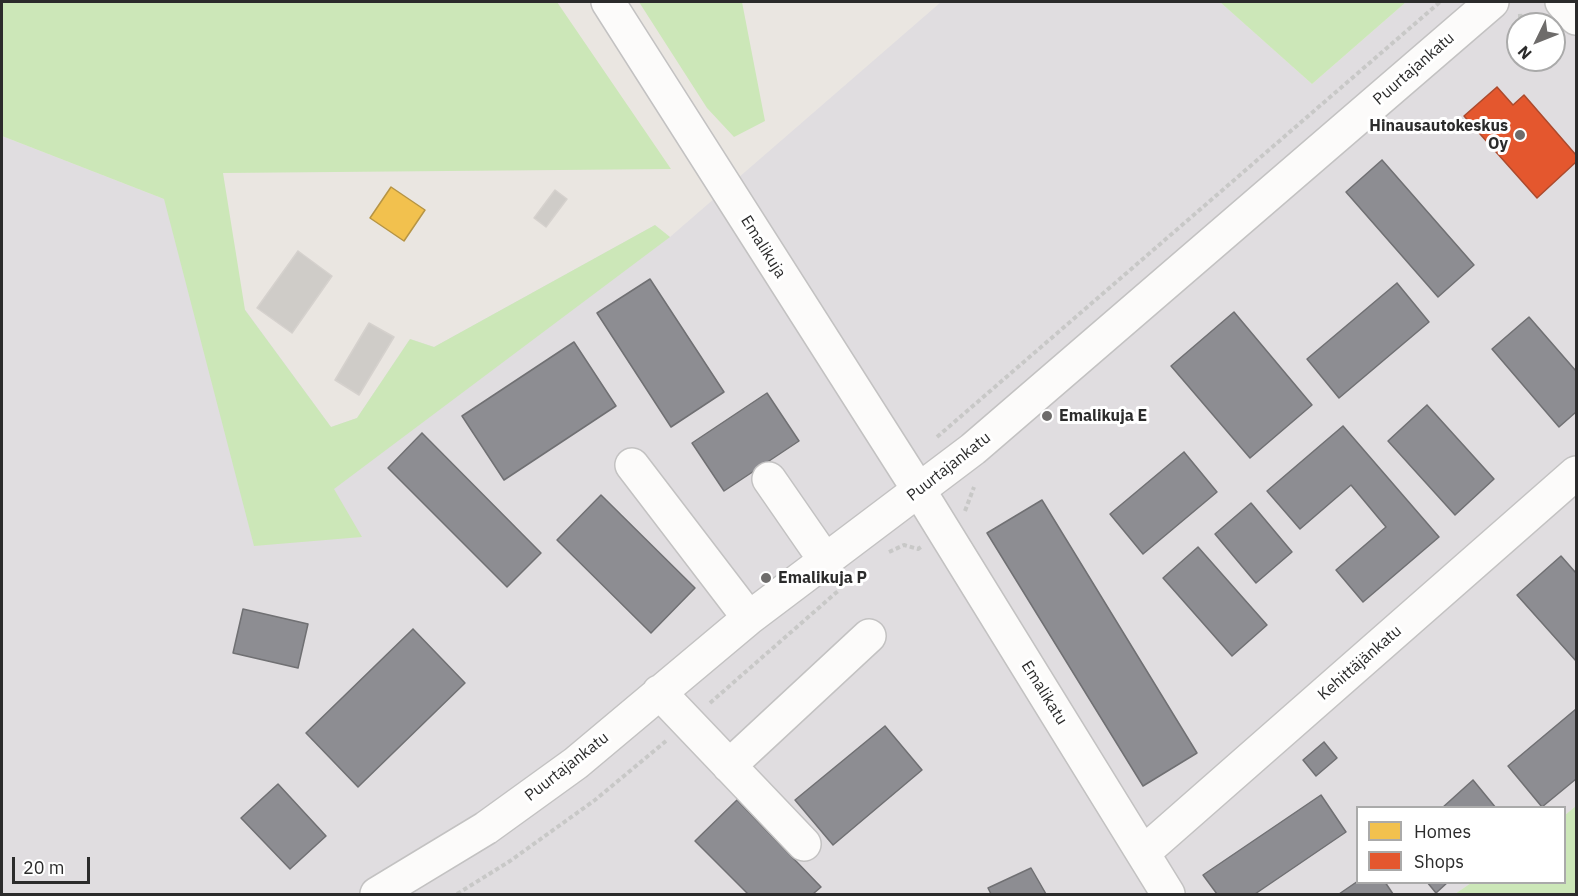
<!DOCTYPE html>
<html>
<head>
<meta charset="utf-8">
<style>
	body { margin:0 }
	#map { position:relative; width:1578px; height:896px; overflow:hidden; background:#eae6e1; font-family:"IBM Plex Sans",sans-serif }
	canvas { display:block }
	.frame { position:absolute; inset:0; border:3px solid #2b2b2b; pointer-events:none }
	.legend { position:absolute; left:1356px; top:806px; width:210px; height:78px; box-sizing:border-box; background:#fff; border:2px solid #aaa; margin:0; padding:8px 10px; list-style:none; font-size:18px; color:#2b2b2b }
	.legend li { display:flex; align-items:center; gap:12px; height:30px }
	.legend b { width:30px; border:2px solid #aaa }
	.north { position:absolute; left:1506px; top:12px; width:60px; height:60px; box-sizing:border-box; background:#fff; border:2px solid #aaa; border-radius:50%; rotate:227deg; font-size:16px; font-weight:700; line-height:24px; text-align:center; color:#2b2b2b }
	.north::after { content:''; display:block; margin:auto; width:21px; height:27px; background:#6e6c6b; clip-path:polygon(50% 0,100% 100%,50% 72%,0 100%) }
	.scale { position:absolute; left:12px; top:857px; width:78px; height:27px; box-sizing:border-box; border:3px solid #2b2b2b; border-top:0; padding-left:8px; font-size:18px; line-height:21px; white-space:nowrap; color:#2b2b2b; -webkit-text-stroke:4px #fff; paint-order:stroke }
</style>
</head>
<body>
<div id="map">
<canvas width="1578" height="896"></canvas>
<div class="frame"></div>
<ul class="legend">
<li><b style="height:16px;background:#f2c14e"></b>Homes</li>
<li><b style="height:16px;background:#e4572e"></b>Shops</li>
</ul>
<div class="north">N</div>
<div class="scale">20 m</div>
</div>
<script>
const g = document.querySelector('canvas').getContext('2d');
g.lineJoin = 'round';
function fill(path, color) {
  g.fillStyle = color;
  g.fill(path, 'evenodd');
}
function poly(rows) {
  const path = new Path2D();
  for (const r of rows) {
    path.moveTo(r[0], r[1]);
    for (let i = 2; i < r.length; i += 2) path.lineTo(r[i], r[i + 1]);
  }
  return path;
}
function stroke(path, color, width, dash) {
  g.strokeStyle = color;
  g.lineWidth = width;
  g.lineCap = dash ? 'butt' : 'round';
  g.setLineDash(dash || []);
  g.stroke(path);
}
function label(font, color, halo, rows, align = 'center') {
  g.font = font + ' "IBM Plex Sans",sans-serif';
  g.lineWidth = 6;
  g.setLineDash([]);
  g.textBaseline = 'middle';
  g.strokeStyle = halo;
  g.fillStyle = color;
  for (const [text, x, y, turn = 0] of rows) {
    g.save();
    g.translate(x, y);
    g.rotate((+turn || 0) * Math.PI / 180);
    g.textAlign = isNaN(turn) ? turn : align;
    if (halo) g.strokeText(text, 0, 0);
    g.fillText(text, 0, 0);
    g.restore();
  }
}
fill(poly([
	[941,2,1220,2,1312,84,1406,2,1576,2,1576,806,1565,815,1564,808,1358,808,1358,882,1471,883,1455,894,2,894,2,136,164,199,331,427,357,418,410,339,434,347,655,225,670,237],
	[1518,24,1554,24,1554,60,1518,60]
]), '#e0dde0');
fill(poly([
	[2,2,557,2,671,169,223,173,245,310,331,427,357,418,410,339,434,347,655,225,670,237,334,489,362,537,254,546,164,199,2,136],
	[639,2,742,2,765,121,734,137,707,108],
	[1220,2,1406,2,1312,84],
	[1576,806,1576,894,1455,894,1471,883,1564,882,1565,815]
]), '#cce7b8');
const homes = poly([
	[391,187,425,210,404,241,370,218,391,187]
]);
fill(homes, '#f2c14e');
stroke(homes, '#b69444', 1.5);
const shops = poly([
	[1497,87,1513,105,1524,95,1576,155,1576,162,1537,198,1464,116,1497,87]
]);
fill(shops, '#e4572e');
stroke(shops, '#ac4a2d', 1.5);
const industry = poly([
	[1382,160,1474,265,1438,297,1346,192,1382,160],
	[650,279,724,392,671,427,597,313,650,279],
	[1397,283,1429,322,1339,398,1307,359,1397,283],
	[1234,312,1312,405,1250,458,1171,366,1234,312],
	[1529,317,1576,371,1576,412,1559,427,1492,349,1529,317],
	[574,342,616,406,504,480,462,416,574,342],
	[767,393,799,441,724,491,692,443,767,393],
	[1427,405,1494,479,1455,515,1388,441,1427,405],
	[1343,426,1439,537,1363,602,1336,570,1386,527,1351,485,1300,529,1267,491,1343,426],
	[422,433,541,553,507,587,388,468,422,433],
	[1184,452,1217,492,1143,554,1110,514,1184,452],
	[601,495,695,588,651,633,557,540,601,495],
	[1042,500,1197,753,1143,786,987,533,1042,500],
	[1251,503,1292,552,1256,583,1215,534,1251,503],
	[1198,547,1267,625,1232,656,1163,578,1198,547],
	[1561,556,1576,573,1576,661,1517,595,1561,556],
	[243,609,308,624,298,668,233,653,243,609],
	[413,629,465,683,358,787,306,733,413,629],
	[1576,709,1576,779,1542,807,1508,766,1576,709],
	[885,726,922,770,833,845,795,800,885,726],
	[1324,742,1337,758,1316,776,1303,760,1324,742],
	[1473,780,1496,808,1442,808,1473,780],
	[278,784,326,836,290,869,241,818,278,784],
	[1321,795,1346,832,1255,894,1217,894,1203,875,1321,795],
	[737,800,821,887,813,894,748,894,695,841,737,800],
	[1031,868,1046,894,991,894,988,888,1031,868],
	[1358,881,1385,882,1393,894,1339,894,1358,881],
	[1427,882,1448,882,1436,893,1427,882]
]);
fill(industry, '#8d8d92');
stroke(industry, '#707073', 1.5);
const building = poly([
	[555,190,567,199,546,227,534,218,555,190],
	[298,251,332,276,292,333,257,308,298,251],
	[369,323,394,337,359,395,335,380,369,323]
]);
fill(building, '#cfccc8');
stroke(building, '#d5d1cd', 1.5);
const minor = poly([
	[608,2,920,492,1168,894],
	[1562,2,1576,18],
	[632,465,749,618],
	[769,479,825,560],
	[659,692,804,844],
	[729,766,869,636],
	[1143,853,1576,473],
	[377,894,486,828,576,763,749,618,973,449,1492,2]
]);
stroke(minor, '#c3c2c2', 36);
stroke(poly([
	[1518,16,1538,15],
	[937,437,1440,2],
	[965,511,974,487],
	[889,552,904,545,918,549,921,547],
	[710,703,838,591],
	[457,894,510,861,595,800,666,741]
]), '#c8c8c7', 4, [4.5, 3]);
stroke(minor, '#fcfbfa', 33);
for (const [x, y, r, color] of [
	[1520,135,6,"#6e6c6b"],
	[1047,416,6,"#6e6c6b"],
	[766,578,6,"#6e6c6b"]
]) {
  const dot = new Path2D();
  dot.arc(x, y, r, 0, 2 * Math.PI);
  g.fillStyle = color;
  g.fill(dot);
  stroke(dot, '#fff', 2);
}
label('16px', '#2b2b2b', '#fff', [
	["Puurtajankatu",1414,69,-41],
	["Emalikuja",763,247,58],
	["Puurtajankatu",949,467,-38],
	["Kehittäjänkatu",1360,663,-41],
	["Emalikatu",1044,693,58],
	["Puurtajankatu",567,767,-38]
]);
label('bold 16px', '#2b2b2b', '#fff', [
	["Hinausautokeskus",1508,126,"right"],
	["Oy",1508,144,"right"],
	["Emalikuja E",1059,416],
	["Emalikuja P",778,578]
], 'left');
</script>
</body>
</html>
